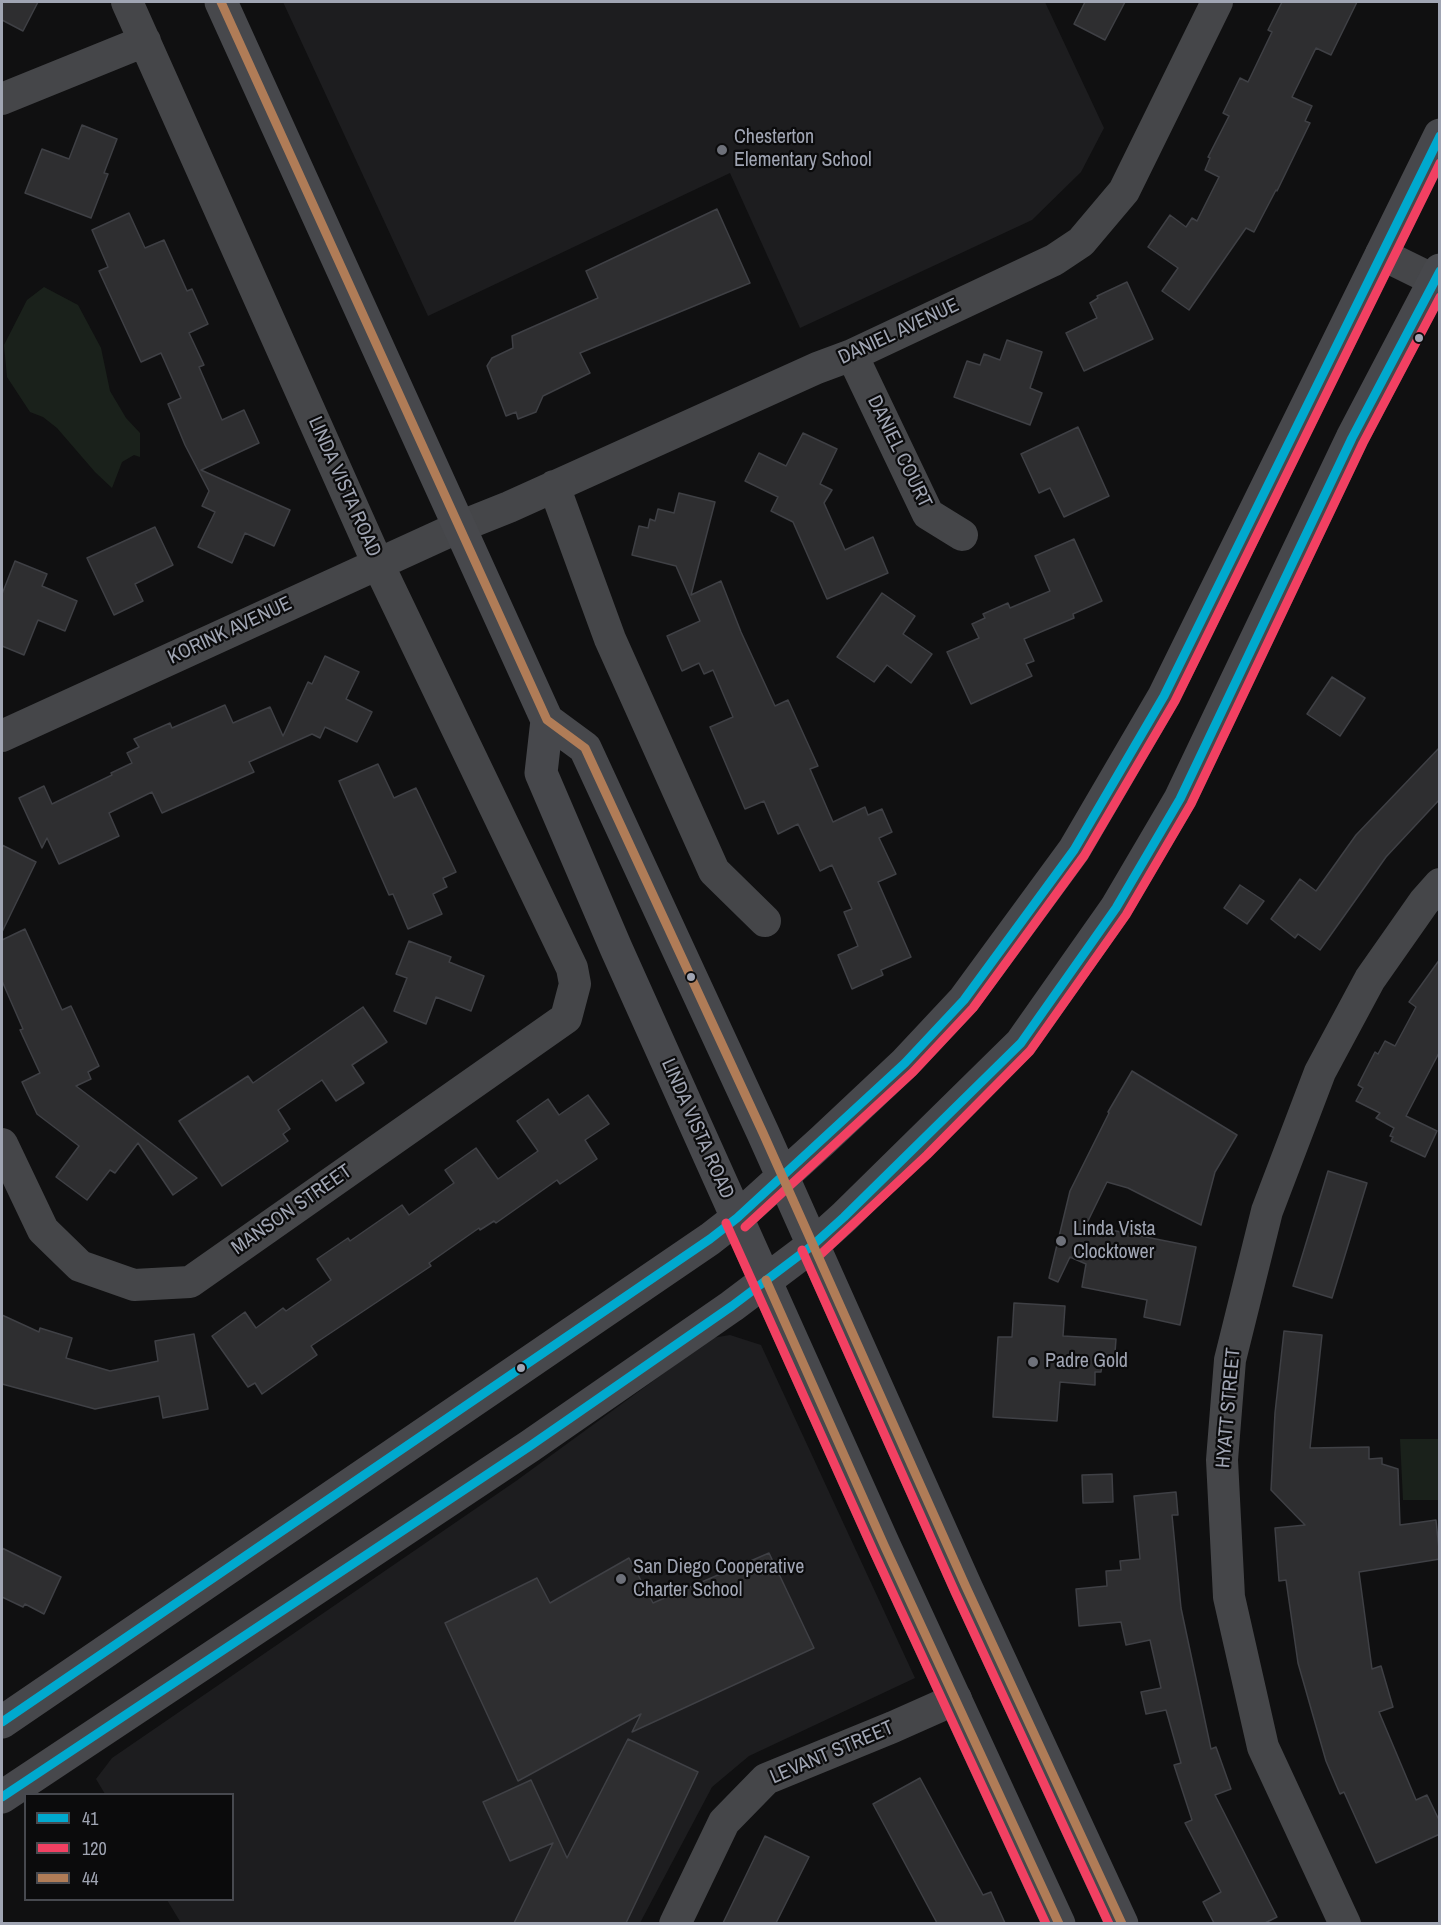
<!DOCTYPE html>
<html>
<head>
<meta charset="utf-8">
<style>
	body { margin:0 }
	#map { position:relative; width:1441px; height:1925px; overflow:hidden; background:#101011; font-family:"Archivo Narrow",sans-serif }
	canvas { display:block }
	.frame { position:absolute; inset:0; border:3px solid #a0a5b3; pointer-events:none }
	.legend { position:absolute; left:24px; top:1793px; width:210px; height:108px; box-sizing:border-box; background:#0b0b0c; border:2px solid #47494f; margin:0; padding:8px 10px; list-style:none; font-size:18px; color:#a0a5b3 }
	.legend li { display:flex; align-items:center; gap:12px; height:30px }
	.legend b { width:30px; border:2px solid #47494f }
</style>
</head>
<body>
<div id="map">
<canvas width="1441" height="1925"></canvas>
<div class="frame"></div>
<ul class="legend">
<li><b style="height:8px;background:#00a9ce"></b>41</li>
<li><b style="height:8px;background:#f24062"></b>120</li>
<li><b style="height:8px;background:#b07c57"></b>44</li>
</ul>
</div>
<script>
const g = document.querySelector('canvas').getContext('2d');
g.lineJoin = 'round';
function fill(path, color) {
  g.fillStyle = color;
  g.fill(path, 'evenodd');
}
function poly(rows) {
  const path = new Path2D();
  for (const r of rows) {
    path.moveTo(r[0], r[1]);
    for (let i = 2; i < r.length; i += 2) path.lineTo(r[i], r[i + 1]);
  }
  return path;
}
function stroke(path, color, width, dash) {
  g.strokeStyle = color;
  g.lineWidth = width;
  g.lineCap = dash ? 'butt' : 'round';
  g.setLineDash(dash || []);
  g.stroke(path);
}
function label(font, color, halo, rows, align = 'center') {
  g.font = font + ' "Archivo Narrow",sans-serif';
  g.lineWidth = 4.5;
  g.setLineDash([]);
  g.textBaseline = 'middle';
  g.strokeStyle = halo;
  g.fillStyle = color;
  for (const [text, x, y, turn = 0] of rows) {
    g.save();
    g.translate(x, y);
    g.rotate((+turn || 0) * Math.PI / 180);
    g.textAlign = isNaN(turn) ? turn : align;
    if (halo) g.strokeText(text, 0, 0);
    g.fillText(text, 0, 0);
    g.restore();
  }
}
fill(poly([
	[283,2,1045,2,1104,128,1081,172,1032,220,800,328,730,173,428,316],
	[730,1335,761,1345,915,1678,749,1756,712,1787,640,1923,181,1923,167,1900,232,1900,232,1794,105,1794,96,1779,112,1758,516,1481,712,1338]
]), '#1d1d1f');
fill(poly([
	[44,287,78,305,101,348,110,391,126,418,140,433,140,457,134,455,122,462,112,488,95,472,57,428,43,417,30,412,7,377,4,345,27,300],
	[1400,1439,1439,1439,1439,1500,1403,1500]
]), '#1a211b');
const building = poly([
	[2,2,38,2,23,31,2,20,2,2],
	[1085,2,1125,2,1105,40,1074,24,1085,2],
	[1282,2,1357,2,1331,55,1316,48,1292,97,1312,106,1305,121,1310,123,1277,191,1276,190,1254,232,1246,228,1189,310,1162,291,1178,268,1148,247,1170,215,1186,227,1192,218,1197,221,1219,177,1205,170,1210,158,1208,157,1229,116,1223,113,1240,78,1248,82,1272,32,1268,30,1282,2],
	[82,125,117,139,104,173,108,174,91,218,25,193,42,149,69,159,82,125],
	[717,209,750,283,580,353,590,373,543,396,536,412,518,419,516,412,506,416,487,366,492,358,513,348,512,336,598,298,586,271,717,209],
	[129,213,145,248,164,240,187,291,192,289,208,324,189,333,204,365,199,367,222,420,244,410,259,443,201,470,290,510,274,546,245,533,232,563,198,547,215,512,202,506,209,491,185,445,168,404,181,398,161,353,141,362,99,271,108,267,92,230,129,213],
	[1127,282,1153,339,1084,371,1066,333,1097,318,1090,303,1098,298,1097,296,1127,282],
	[1007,340,1042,352,1030,388,1042,393,1030,425,954,397,967,361,980,365,984,354,1000,360,1007,340],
	[1078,427,1109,496,1064,517,1050,488,1039,493,1021,454,1078,427],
	[803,433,837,449,820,484,832,490,824,503,845,550,873,537,888,573,827,599,793,522,771,511,778,497,745,481,759,453,786,466,803,433],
	[679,493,715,502,691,595,721,581,741,632,775,706,788,700,818,766,810,769,833,822,865,807,868,815,882,809,892,832,879,838,896,874,878,882,911,957,881,970,883,975,852,989,838,955,858,946,844,912,852,909,832,865,820,871,798,824,778,834,764,801,745,809,710,727,733,717,713,670,704,674,699,663,682,671,667,636,700,621,676,566,632,555,639,526,648,528,650,519,655,521,658,509,674,513,679,493],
	[155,527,173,565,135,584,143,601,114,615,87,558,155,527],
	[1074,539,1102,601,1073,614,1074,618,1024,639,1034,661,1026,664,1032,676,971,704,947,652,979,638,972,624,985,618,983,614,1008,603,1010,608,1050,591,1035,556,1074,539],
	[15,561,47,574,42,586,77,601,65,631,38,620,24,655,2,646,2,594,15,561],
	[882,593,915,616,903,634,932,654,911,683,887,665,874,682,837,657,882,593],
	[325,656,359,672,346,699,372,712,357,742,325,727,320,738,312,734,249,762,254,772,162,813,152,792,109,813,119,836,59,864,47,838,42,848,19,798,44,786,52,804,112,775,111,773,132,763,127,753,139,747,134,739,170,723,172,728,225,705,233,723,270,707,283,736,308,682,312,684,325,656],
	[1332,677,1365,698,1340,736,1307,714,1332,677],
	[1440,747,1440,799,1386,857,1320,950,1298,934,1295,938,1271,919,1300,879,1316,891,1356,835,1440,747],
	[378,764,394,798,416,788,456,872,443,878,447,887,433,894,442,914,408,929,393,894,389,895,339,781,378,764],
	[2,845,36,862,2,932,2,845],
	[1240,885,1264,901,1247,924,1224,908,1240,885],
	[25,929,62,1010,71,1006,99,1066,88,1072,91,1079,76,1086,197,1178,173,1195,138,1143,115,1173,110,1170,87,1200,56,1177,79,1146,37,1114,22,1082,40,1073,20,1030,23,1029,2,981,2,940,25,929],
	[409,941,451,957,449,962,484,976,471,1011,436,997,426,1024,394,1011,407,978,396,974,409,941],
	[1440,959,1440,1051,1406,1116,1437,1131,1425,1157,1391,1141,1393,1137,1390,1136,1394,1128,1376,1118,1380,1113,1356,1101,1363,1088,1358,1085,1375,1052,1378,1054,1385,1041,1395,1046,1416,1007,1409,1002,1440,959],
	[363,1007,387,1042,352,1065,364,1083,336,1101,322,1080,278,1110,290,1129,283,1134,288,1141,222,1186,179,1121,248,1076,253,1083,363,1007],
	[1132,1071,1237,1135,1215,1172,1201,1225,1128,1188,1107,1182,1086,1225,1196,1247,1180,1325,1144,1317,1147,1300,1082,1287,1086,1264,1070,1257,1058,1282,1049,1278,1070,1191,1109,1113,1108,1112,1132,1071],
	[588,1095,609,1124,585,1140,597,1159,560,1184,557,1180,496,1223,494,1221,480,1230,479,1228,429,1263,431,1266,311,1346,317,1355,262,1394,255,1383,248,1387,212,1336,245,1312,256,1328,283,1308,286,1311,331,1280,317,1259,348,1238,350,1241,402,1205,409,1215,454,1183,445,1170,476,1148,498,1179,538,1151,517,1121,548,1099,559,1115,588,1095],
	[1328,1171,1367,1183,1332,1298,1293,1286,1328,1171],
	[1014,1303,1065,1306,1063,1336,1116,1339,1114,1366,1102,1365,1101,1372,1095,1372,1095,1385,1060,1382,1057,1421,993,1417,998,1337,1012,1337,1014,1303],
	[2,1315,39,1332,40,1328,72,1338,66,1358,110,1371,158,1361,155,1341,194,1334,208,1409,163,1418,159,1396,95,1409,2,1384,2,1315],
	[1284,1331,1322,1335,1310,1448,1369,1447,1369,1459,1382,1458,1382,1464,1398,1469,1400,1525,1436,1520,1440,1559,1359,1572,1372,1669,1381,1666,1393,1707,1379,1712,1416,1800,1427,1795,1440,1822,1440,1834,1376,1863,1344,1792,1340,1794,1326,1761,1298,1663,1286,1580,1279,1581,1275,1528,1305,1525,1271,1490,1275,1413,1284,1331],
	[1112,1474,1113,1502,1083,1503,1082,1475,1112,1474],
	[1176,1492,1178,1515,1172,1515,1181,1608,1211,1749,1216,1747,1231,1789,1215,1795,1277,1917,1265,1923,1214,1923,1203,1902,1221,1892,1185,1823,1192,1820,1174,1765,1181,1763,1166,1710,1146,1714,1141,1692,1161,1688,1150,1640,1126,1645,1121,1622,1079,1626,1076,1589,1107,1586,1106,1571,1121,1570,1120,1561,1140,1559,1134,1496,1176,1492],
	[2,1548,61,1577,44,1614,25,1604,23,1607,2,1597,2,1548],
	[769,1553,814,1648,632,1732,641,1714,518,1781,445,1623,537,1578,550,1603,629,1558,653,1603,769,1553],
	[628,1739,698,1772,626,1923,514,1923,553,1843,510,1861,483,1802,531,1780,567,1858,628,1739],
	[920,1778,983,1895,991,1892,1005,1923,937,1923,873,1804,920,1778],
	[765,1836,809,1857,776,1923,723,1923,765,1836]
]);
fill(building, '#2e2e30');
stroke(building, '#3f4045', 1.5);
stroke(poly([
	[2,99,145,41],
	[1381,254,1440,283],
	[852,355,928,514,962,535],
	[554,486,610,639,714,871,765,921],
	[2,736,459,527,509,507,817,368,852,355,1054,260,1081,242,1124,191,1217,2],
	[2,1144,43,1230,80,1266,134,1285,190,1282,566,1018,575,984,572,968,378,564,127,2],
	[675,1924,724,1822,766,1779,893,1727,956,1699],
	[1345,1924,1263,1747,1229,1597,1222,1460,1230,1360,1267,1211,1320,1072,1370,979,1424,902,1440,884]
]), '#454649', 32);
stroke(poly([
	[221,2,547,720,541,773,616,948,884,1545,1059,1924],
	[547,720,585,748,763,1133,966,1587,1122,1924],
	[2,1722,710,1239,737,1218,822,1141,905,1063,964,1000,1074,850,1164,696,1440,135],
	[2,1797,530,1446,732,1306,813,1245,844,1217,1021,1043,1116,908,1180,799,1352,438,1440,270]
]), '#47484c', 33);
stroke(poly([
	[2,1722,710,1239,737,1218,905,1063,964,1000,1074,850,1164,696,1440,136],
	[2,1797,530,1446,732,1306,813,1245,844,1217,1021,1043,1116,908,1180,799,1352,438,1440,271]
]), '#00a9ce', 9);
stroke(poly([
	[726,1223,873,1550,1046,1924],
	[745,1227,913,1072,973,1008,1084,856,1175,701,1440,163],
	[802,1250,955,1592,1109,1924],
	[821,1254,927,1155,1030,1051,1126,915,1191,804,1363,443,1440,297]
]), '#f24062', 9);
stroke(poly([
	[221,2,547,720,585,748,763,1133,966,1587,1122,1924],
	[766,1280,884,1545,1059,1924]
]), '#b07c57', 9);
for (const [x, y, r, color] of [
	[722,150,6,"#6e717a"],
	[1419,338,5,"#a0a5b3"],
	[691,977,5,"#a0a5b3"],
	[1061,1241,6,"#6e717a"],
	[1033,1362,6,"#6e717a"],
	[521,1368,5,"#a0a5b3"],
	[621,1579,6,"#6e717a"]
]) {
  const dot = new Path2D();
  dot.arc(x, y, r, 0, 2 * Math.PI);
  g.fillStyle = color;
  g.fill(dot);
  stroke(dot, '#0b0b0c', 2);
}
label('20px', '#a0a5b3', '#0b0b0c', [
	["Chesterton",734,138],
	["Elementary School",734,161],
	["Linda Vista",1073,1230],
	["Clocktower",1073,1253],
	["Padre Gold",1045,1362],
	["San Diego Cooperative",633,1568],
	["Charter School",633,1591]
], 'left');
label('20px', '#a0a5b3', '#0b0b0c', [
	["DANIEL AVENUE",899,332,-25],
	["DANIEL COURT",899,452,64],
	["LINDA VISTA ROAD",344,487,66],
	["KORINK AVENUE",230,631,-25],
	["LINDA VISTA ROAD",697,1129,66],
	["MANSON STREET",292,1210,-35],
	["HYATT STREET",1229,1408,-85],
	["LEVANT STREET",832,1753,-23]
]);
</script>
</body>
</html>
